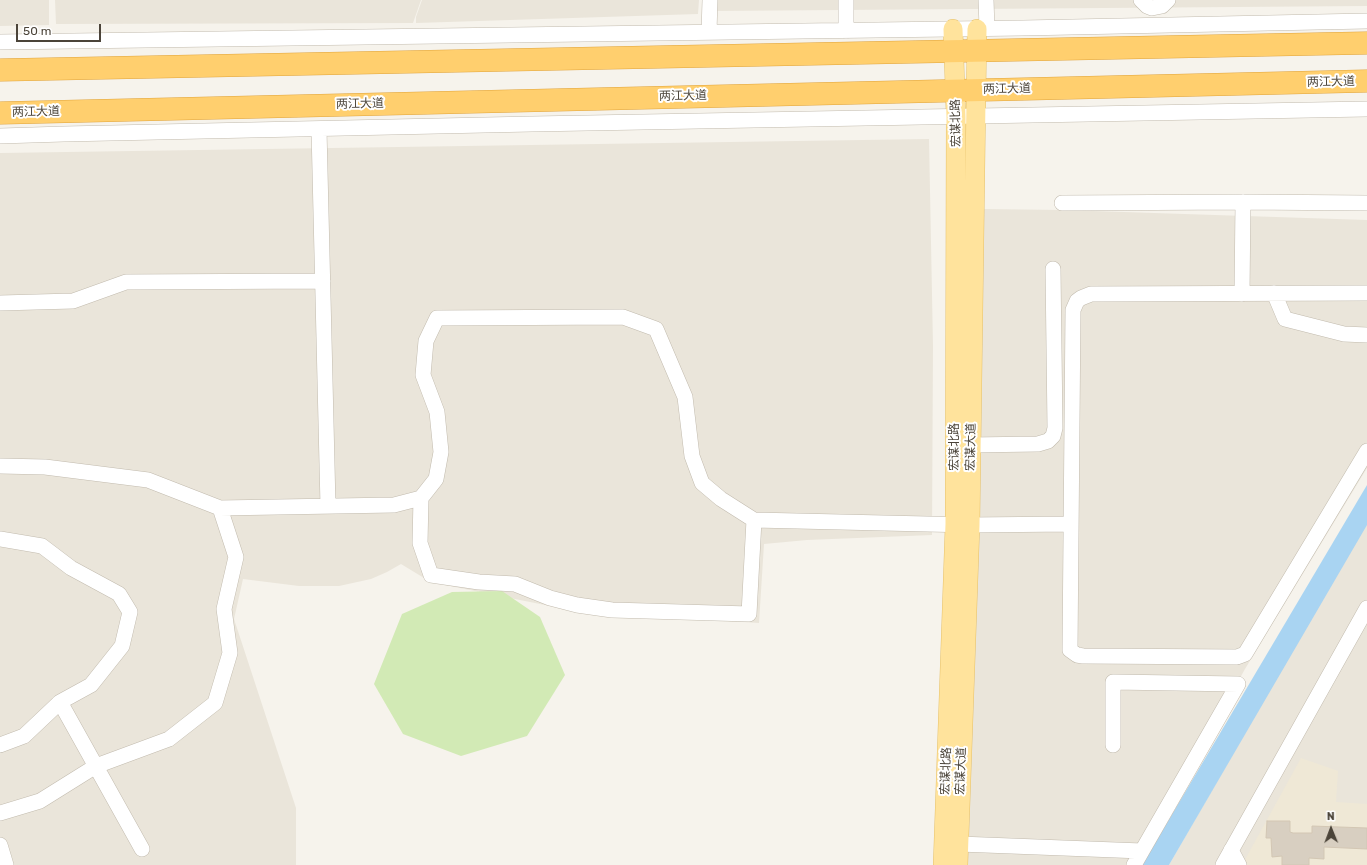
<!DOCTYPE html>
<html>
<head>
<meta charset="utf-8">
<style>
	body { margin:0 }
	#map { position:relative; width:1367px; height:865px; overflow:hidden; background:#f6f3ec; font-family:Rubik,sans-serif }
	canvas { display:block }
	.north { position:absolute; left:1311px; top:809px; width:40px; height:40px; -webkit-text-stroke:3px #fff; paint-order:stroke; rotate:359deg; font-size:11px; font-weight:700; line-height:16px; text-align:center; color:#4b4439 }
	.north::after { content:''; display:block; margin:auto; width:14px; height:18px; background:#4b4439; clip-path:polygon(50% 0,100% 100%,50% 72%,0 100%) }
	.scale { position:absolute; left:16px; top:24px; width:85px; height:18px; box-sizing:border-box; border:2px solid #4b4439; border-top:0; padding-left:5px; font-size:12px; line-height:14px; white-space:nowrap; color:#4b4439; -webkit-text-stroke:3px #fff; paint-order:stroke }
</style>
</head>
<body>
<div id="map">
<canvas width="1367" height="865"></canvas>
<div class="north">N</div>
<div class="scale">50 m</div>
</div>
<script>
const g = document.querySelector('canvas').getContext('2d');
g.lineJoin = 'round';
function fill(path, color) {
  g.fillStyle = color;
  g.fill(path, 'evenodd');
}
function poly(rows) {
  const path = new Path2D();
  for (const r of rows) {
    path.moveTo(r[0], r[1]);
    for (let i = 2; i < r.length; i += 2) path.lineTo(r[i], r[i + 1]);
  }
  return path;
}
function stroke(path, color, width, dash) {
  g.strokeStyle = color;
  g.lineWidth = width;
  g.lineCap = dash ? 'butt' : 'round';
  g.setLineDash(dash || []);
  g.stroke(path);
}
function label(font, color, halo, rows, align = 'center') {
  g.font = font + ' Rubik,"Noto Sans SC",sans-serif';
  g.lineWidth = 4;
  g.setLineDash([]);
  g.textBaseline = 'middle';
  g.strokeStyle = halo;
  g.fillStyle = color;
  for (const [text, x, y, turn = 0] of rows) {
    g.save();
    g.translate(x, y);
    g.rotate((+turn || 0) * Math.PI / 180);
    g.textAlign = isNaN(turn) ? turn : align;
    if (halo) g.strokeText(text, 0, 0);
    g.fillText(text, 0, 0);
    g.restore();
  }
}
fill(poly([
	[0,0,49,0,49,25,0,26],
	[55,0,421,0,413,23,56,24],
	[422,0,699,0,698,14,416,23,416,17],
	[710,0,1367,0,1367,6,709,11],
	[929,139,933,346,932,535,807,540,764,544,759,623,580,612,445,585,424,578,401,564,387,572,371,579,339,586,299,586,243,579,234,619,296,808,296,865,0,865,0,153],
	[981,209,1063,210,1367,220,1367,468,1245,669,1136,865,964,865],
	[1367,520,1367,865,1169,865]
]), '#eae5da');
fill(poly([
	[1301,758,1338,771,1336,802,1367,804,1367,865,1242,865]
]), '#efe8d6');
fill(poly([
	[502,591,540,617,565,675,527,736,461,756,403,734,374,684,402,614,452,592]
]), '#d2eab5');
fill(poly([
	[1367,485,1367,525,1169,865,1142,865]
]), '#a9d4f2');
const building = poly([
	[1267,821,1290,821,1290,832,1293,833,1312,833,1312,826,1367,828,1367,849,1324,847,1324,859,1309,858,1309,865,1282,865,1282,856,1272,857,1271,838,1266,838,1267,821]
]);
fill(building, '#d8cfc1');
stroke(building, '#d3c7b4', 1);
const minor = poly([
	[846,0,846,31],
	[986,0,987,28],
	[1141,0,1147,6,1152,8,1162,6,1168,0],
	[709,32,710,0],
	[0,42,1023,28,1367,21],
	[319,129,328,506],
	[0,136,64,134,532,124,1367,109],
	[1062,203,1243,202,1367,203],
	[1274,293,1285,319,1344,334,1367,335],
	[1367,293,1091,294,1081,298,1077,301,1073,310,1070,650,1077,655,1083,656,1237,657,1245,654,1367,451],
	[1242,294,1243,202],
	[0,303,73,301,126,282,323,281],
	[971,445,1038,444,1048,441,1053,436,1055,428,1053,269],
	[0,466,45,467,148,480,220,508,236,557,224,609,230,653,215,703,169,739,96,766,40,801,0,813],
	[421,498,420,543,431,575,479,582,515,584,550,598,577,605,612,610,749,614,754,520],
	[220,508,394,505,421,498,436,479,441,452,437,412,423,375,426,341,437,318,623,317,656,329,685,397,692,456,702,483,721,499,754,520,970,525,1071,524],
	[0,539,42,546,71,568,119,594,130,612,122,646,91,685,60,702,24,736,0,745],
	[60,702,142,849],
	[1113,745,1113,682,1238,684,1142,851],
	[959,844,1142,851,1134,865],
	[0,845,6,865],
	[1231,850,1239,865],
	[1223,865,1367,608]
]);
const major = poly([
	[943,865,955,524,956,117,953,29],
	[958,865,970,525,977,29]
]);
const highway = poly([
	[0,70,1367,43],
	[0,113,1367,81]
]);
stroke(minor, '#c2bbae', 16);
stroke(major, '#e6c16a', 20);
stroke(highway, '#e0a43c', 23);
stroke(minor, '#fff', 15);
stroke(major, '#ffe39c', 19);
stroke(highway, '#ffcf6e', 22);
label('12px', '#4b4439', '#fff', [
	["两江大道",1331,82,-1],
	["两江大道",1007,89,-1],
	["两江大道",683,96,-1],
	["两江大道",360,104,-1],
	["两江大道",36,112,-1],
	["宏谋北路",956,123,-91],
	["宏谋北路",955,447,-90],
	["宏谋大道",971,447,-89],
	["宏谋北路",946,771,-88],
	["宏谋大道",961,771,-88]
]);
</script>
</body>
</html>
